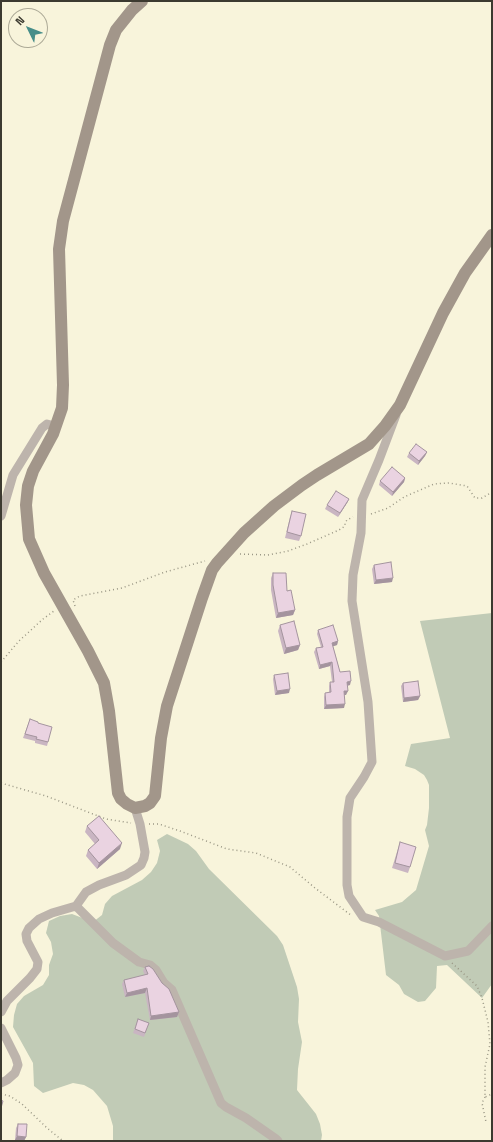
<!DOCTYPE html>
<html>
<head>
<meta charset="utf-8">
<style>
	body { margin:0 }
	#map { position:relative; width:493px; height:1142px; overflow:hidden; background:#f8f4db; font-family:"Space Grotesk",sans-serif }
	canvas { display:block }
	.frame { position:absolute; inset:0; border:2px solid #3c3a30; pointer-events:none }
	.north { position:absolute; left:8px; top:8px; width:40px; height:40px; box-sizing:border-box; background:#f8f4db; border:1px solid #adaa97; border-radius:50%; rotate:313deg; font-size:11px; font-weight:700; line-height:16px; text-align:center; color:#3c3a30 }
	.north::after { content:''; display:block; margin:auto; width:14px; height:18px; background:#478e89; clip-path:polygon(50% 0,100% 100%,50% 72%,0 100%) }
</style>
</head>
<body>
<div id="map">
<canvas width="493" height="1142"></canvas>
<div class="frame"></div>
<div class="north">N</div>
</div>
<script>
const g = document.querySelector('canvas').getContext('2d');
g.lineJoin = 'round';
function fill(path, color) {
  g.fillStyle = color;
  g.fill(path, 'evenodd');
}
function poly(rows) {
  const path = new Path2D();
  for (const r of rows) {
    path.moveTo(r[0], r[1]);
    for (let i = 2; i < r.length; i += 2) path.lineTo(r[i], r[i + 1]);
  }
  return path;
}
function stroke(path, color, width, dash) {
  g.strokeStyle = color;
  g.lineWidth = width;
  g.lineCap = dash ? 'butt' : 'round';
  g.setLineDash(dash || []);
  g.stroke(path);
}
fill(poly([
	[492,613,492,984,482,998,447,965,437,966,436,988,425,1001,418,1002,404,994,399,985,386,975,379,916,375,910,402,902,416,890,429,846,425,830,427,825,429,808,429,785,427,780,424,775,415,769,405,766,411,744,450,738,420,621],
	[167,834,188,844,196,851,209,869,277,936,283,945,297,987,299,999,298,1022,302,1042,298,1069,297,1090,316,1114,320,1124,322,1135,321,1141,113,1141,113,1126,107,1106,93,1090,84,1085,73,1083,43,1093,34,1086,33,1063,13,1027,14,1015,17,1004,24,996,43,985,49,975,49,965,53,954,51,942,46,933,49,921,60,916,72,914,93,922,102,915,105,904,112,896,142,880,151,872,157,863,160,851,157,840]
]), '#c1cbb6');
stroke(poly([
	[371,514,388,508,404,497,434,484,449,483,467,486,475,498,482,498,492,492],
	[240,554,268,555,288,551,307,544,339,530,345,526,345,523,347,520,353,517],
	[75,606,73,600,80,596,122,588,165,572,205,561],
	[1,662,19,641,43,619,54,611],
	[1,783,46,796,106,819,131,823],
	[149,824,159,824,180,831,227,849,256,853,290,867,315,888,352,916],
	[452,963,477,986,482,998,488,1022,490,1044,485,1067,485,1097,492,1094],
	[1,1094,10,1096,22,1104,47,1128,63,1141],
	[485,1097,482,1103,486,1122]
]), '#9a9785', 1.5, [1, 3]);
stroke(poly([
	[396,415,379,460,362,500,361,533,353,575,352,601,368,702,372,762,364,777,350,798,347,817,347,885,349,896,363,917,379,922,445,956,468,951,492,926],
	[1,516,13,475,42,428,47,424,55,426],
	[135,808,140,824,145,852,144,858,141,865,126,875,99,885,86,892,76,906,113,943,139,962,150,965,156,970,164,983,172,990,221,1103,226,1107,246,1118,276,1139,278,1141],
	[1,1012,7,1001,30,978,37,969,38,962,27,941,26,934,29,928,39,919,52,913,76,906],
	[1,1028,16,1058,18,1065,15,1073,7,1080,1,1083]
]), '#bdb4ac', 9);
stroke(poly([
	[142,1,132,10,116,30,110,45,63,221,59,249,63,385,62,408,53,434,33,471,28,486,26,505,29,539,44,573,88,651,104,683,109,711,118,793,121,799,127,804,135,808,145,806,150,803,155,796,161,738,167,706,202,598,212,570,217,563,244,533,274,506,302,485,317,475,369,444,385,426,400,405,443,313,465,273,492,235]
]), '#a2968a', 12);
fill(poly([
	[427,452,425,456,418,465,407,457,409,453],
	[405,478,404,482,392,496,379,485,380,481],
	[349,499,347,503,338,517,325,509,327,505],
	[292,511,301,536,299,541,285,538,290,517],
	[374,565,392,582,374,584,372,569],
	[273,573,287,591,295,610,293,615,276,618,271,590,271,578],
	[280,625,300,645,298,650,284,654,278,631],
	[318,630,338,641,337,645,333,646,340,672,350,685,347,686,346,695,344,695,344,708,324,709,324,697,325,693,329,693,329,686,330,682,332,682,330,666,319,669,314,652,316,648,321,647,317,634],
	[274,675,289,693,275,695,273,679],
	[403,683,420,696,418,700,403,702,401,686],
	[30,719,38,723,48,742,47,746,35,743,35,741,23,738],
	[87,826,120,849,97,869,86,856,88,850,95,844,85,832],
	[400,842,410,867,408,873,392,868],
	[145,967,179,1012,177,1017,150,1020,145,993,125,997,122,984,124,980,145,975,143,971],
	[138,1019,149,1023,144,1037,133,1033],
	[18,1124,26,1137,24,1141,15,1140,16,1128]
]), '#c9b5c2');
fill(poly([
	[427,452,425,456,418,465,419,461],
	[405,478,404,482,392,496,393,492],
	[349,499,347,503,338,517,340,513],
	[393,578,392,582,374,584,376,580],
	[295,610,293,615,276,618,278,613],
	[338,641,337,645,331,647,332,643],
	[300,645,298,650,284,654,286,648],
	[332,662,330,666,319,669,320,665],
	[351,681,350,685,345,686,347,682],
	[290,689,289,693,275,695,277,691],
	[344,691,348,691,346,695,343,695],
	[420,696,418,700,403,702,404,698],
	[345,704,344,708,324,709,326,705],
	[122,843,120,849,97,869,99,863],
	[147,988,145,993,125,997,127,993],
	[179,1012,177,1017,150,1020,151,1016],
	[17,1136,26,1137,24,1141,15,1140]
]), '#a4949e');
const building = poly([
	[416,444,427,452,419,461,409,453,416,444],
	[392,467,405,478,393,492,380,481,392,467],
	[336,491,349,499,340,513,327,505,336,491],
	[292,511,306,514,301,536,287,532,292,511],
	[391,562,393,578,376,580,374,565,391,562],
	[273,573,286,573,287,591,291,590,295,610,278,613,273,585,273,573],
	[294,621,300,645,286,648,280,625,294,621],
	[333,625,338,641,332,643,340,672,350,671,351,681,347,682,348,691,344,691,345,704,326,705,325,693,331,692,330,682,334,682,332,662,320,665,316,648,323,647,318,630,333,625],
	[288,673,290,689,277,691,274,675,288,673],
	[418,681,420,696,404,698,403,683,418,681],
	[30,719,38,722,38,723,52,727,48,742,36,739,37,737,25,734,30,719],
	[99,816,122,843,99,863,88,850,99,840,87,826,99,816],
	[400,842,416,847,410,867,395,863,400,842],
	[149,966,153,969,162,983,169,989,179,1012,151,1016,147,988,127,993,124,980,148,974,145,967,149,966],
	[138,1019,149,1023,145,1033,135,1029,138,1019],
	[1,1100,3,1101,1,1108,1,1100],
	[18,1124,27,1124,26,1137,17,1136,18,1124]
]);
fill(building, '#ead3e1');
stroke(building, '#a4949e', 1);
</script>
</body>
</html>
